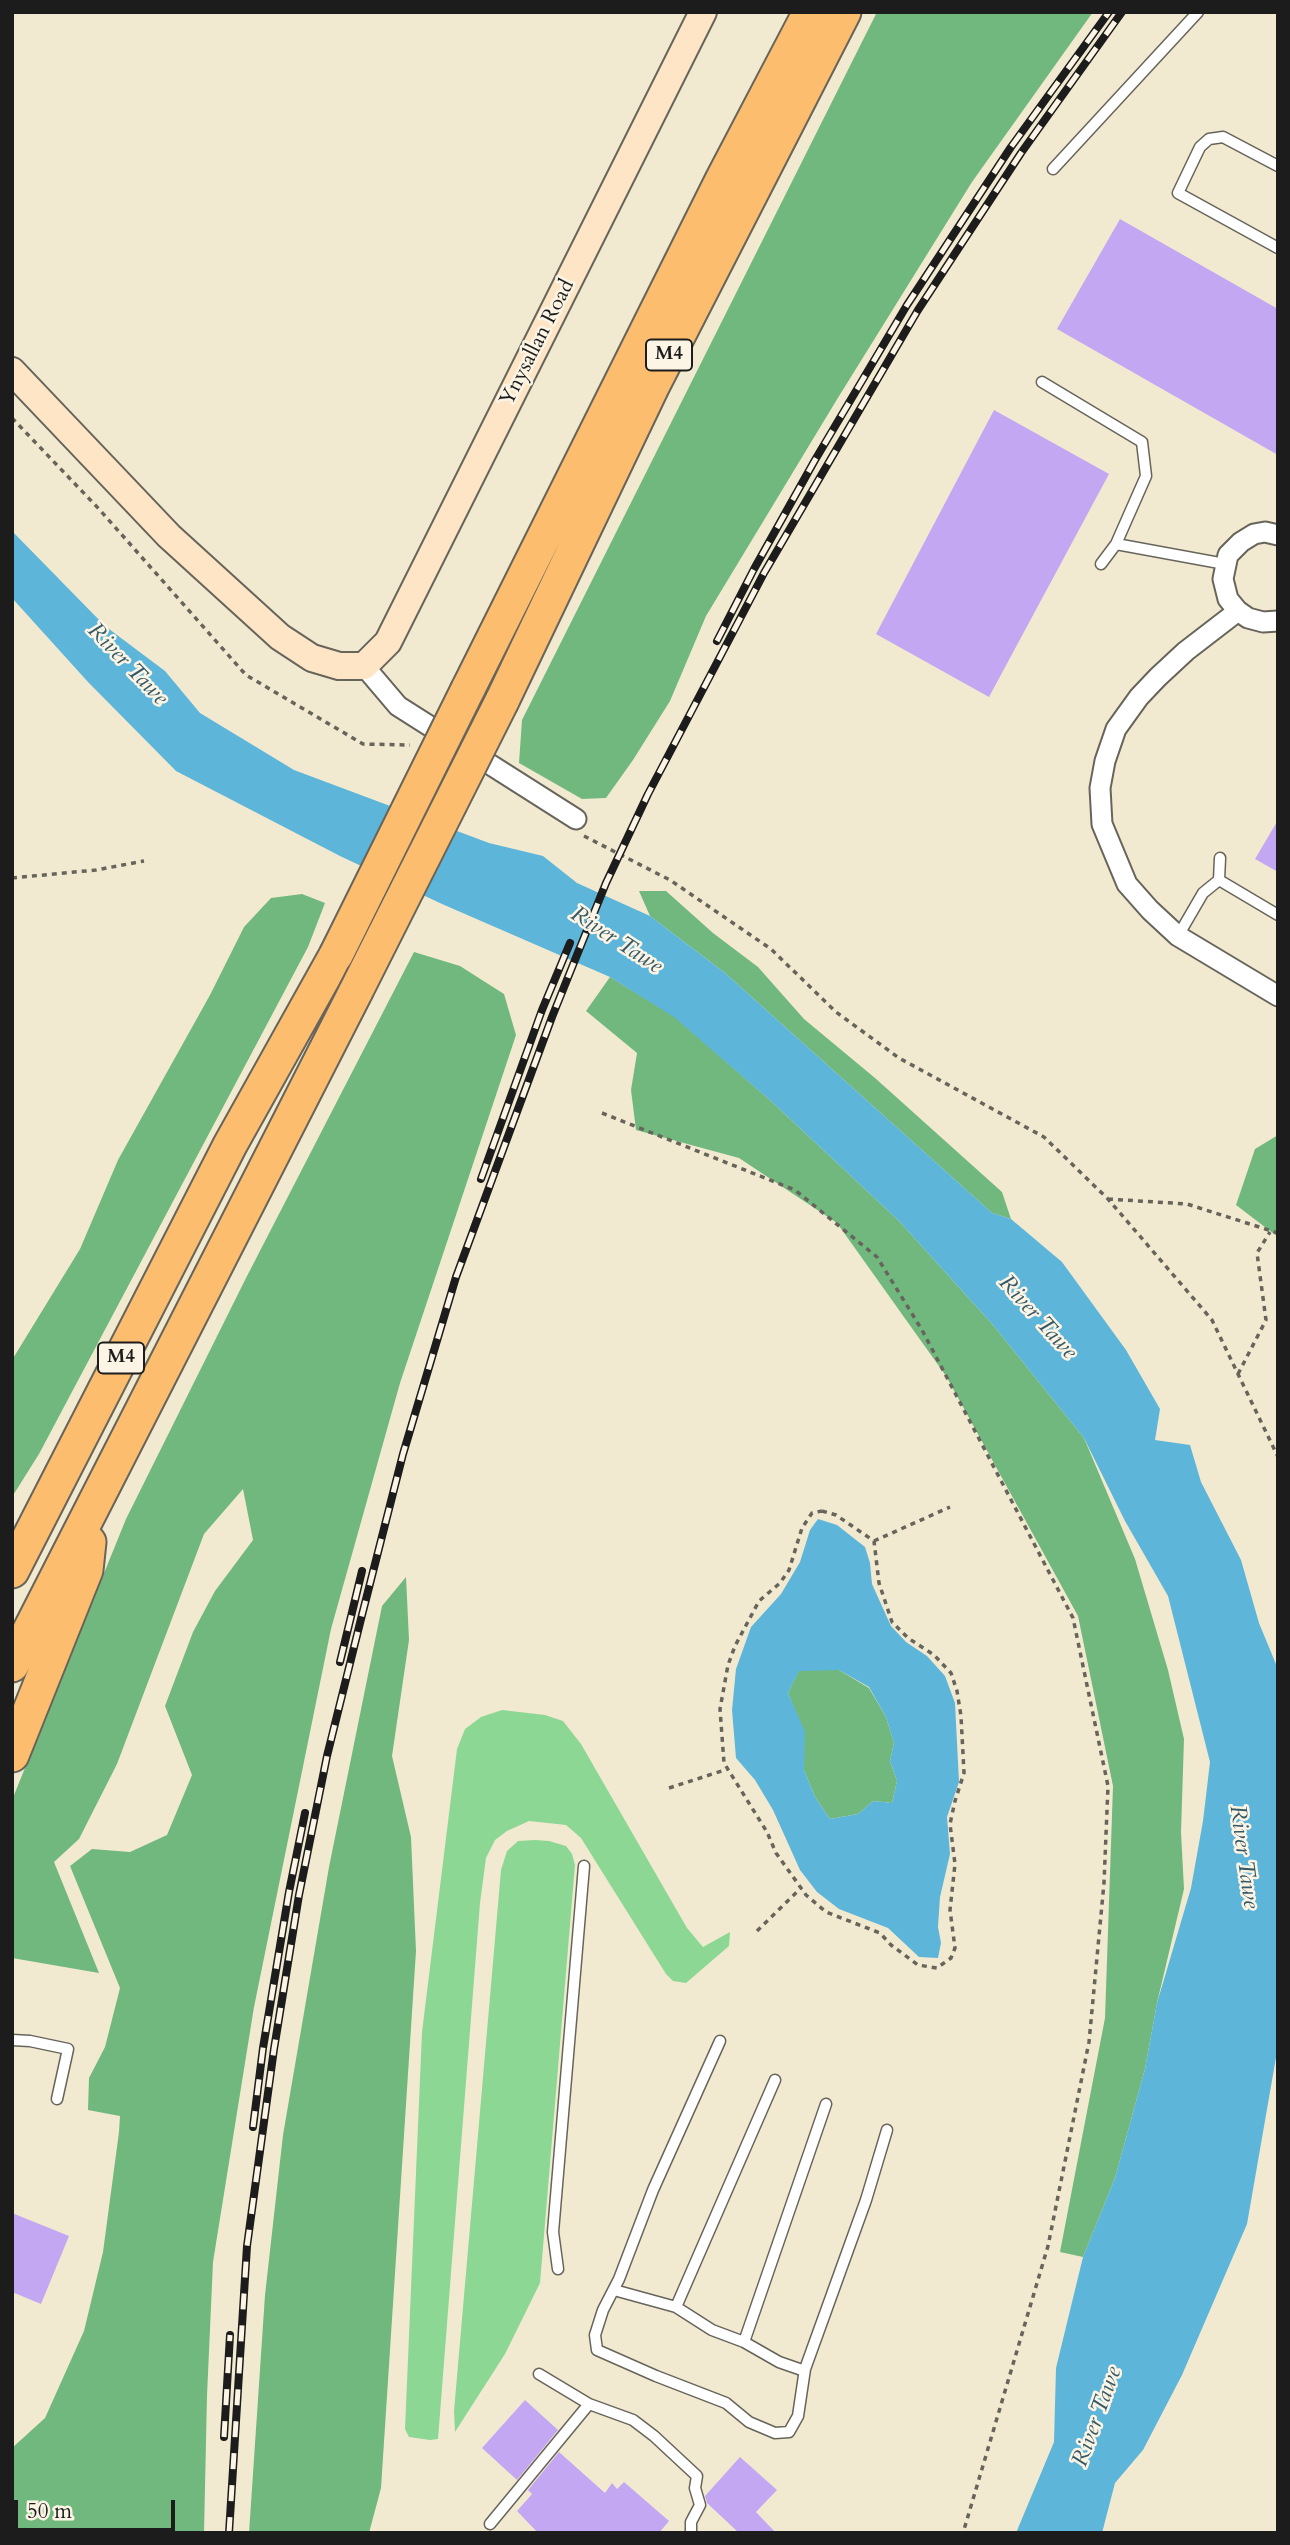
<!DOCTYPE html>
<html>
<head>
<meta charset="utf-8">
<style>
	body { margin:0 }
	#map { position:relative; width:1290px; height:2545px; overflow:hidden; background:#f2ead0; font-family:Cardo,serif }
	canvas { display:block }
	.frame { position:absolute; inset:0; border:14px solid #1c1c1c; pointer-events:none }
	.scale { position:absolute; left:14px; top:2500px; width:161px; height:32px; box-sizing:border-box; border:4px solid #1c1c1c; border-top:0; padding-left:9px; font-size:21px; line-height:24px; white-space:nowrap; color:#1c1c1c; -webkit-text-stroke:5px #fcf5e5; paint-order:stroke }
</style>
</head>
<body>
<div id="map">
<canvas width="1290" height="2545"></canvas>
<div class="frame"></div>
<div class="scale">50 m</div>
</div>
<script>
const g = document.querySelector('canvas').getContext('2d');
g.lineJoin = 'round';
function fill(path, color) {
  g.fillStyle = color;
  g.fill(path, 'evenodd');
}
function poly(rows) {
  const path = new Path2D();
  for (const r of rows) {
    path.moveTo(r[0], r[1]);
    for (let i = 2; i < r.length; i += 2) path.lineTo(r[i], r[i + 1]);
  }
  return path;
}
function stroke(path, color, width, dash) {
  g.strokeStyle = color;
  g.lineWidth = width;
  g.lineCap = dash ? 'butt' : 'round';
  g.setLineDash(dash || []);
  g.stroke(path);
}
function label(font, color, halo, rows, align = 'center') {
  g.font = font + ' Cardo,serif';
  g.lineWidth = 5;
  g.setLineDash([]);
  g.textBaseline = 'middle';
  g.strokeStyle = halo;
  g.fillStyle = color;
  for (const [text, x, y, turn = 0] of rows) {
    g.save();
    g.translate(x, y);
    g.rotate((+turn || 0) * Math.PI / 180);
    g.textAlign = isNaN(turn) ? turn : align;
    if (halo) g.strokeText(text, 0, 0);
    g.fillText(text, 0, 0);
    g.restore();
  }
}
fill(poly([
	[502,1710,545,1715,563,1721,581,1744,687,1928,703,1947,730,1932,729,1946,686,1983,673,1981,666,1974,581,1838,566,1825,529,1821,507,1831,495,1840,486,1858,480,1903,438,2439,430,2440,409,2437,405,2429,422,2032,457,1749,465,1729,481,1717],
	[535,1840,549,1841,566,1846,572,1854,575,1865,540,2283,505,2354,455,2432,454,2411,501,1870,507,1851,518,1841]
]), '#8cd794');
fill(poly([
	[877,12,1093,12,972,182,836,401,706,616,670,701,633,760,606,798,582,799,519,763,522,720],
	[639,891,666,891,713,933,758,967,804,1019,875,1078,1002,1192,1011,1219,992,1213,725,973,650,916],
	[302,894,325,903,308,947,39,1454,12,1497,12,1360,80,1249,118,1160,210,995,244,927,271,898],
	[414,952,460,966,504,994,516,1035,400,1383,331,1629,254,2007,213,2262,207,2396,204,2533,12,2533,12,2448,45,2418,84,2331,103,2252,119,2132,120,2116,88,2110,89,2078,105,2047,120,1988,70,1866,92,1849,130,1852,167,1835,192,1775,165,1706,193,1632,215,1591,253,1540,243,1489,204,1534,117,1764,79,1839,54,1862,99,1973,12,1958,12,1800,126,1519,246,1278],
	[610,977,674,1016,772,1102,899,1221,993,1325,1084,1438,1135,1559,1168,1670,1184,1739,1181,1832,1184,1889,1157,2003,1145,2069,1115,2178,1083,2257,1060,2252,1105,2018,1113,1786,1078,1616,946,1376,837,1223,739,1158,636,1130,631,1090,637,1053,586,1011],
	[1278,1135,1278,1237,1236,1205,1255,1149],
	[406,1577,409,1640,392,1756,411,1837,416,1951,381,2488,369,2533,249,2533,265,2295,283,2135,329,1867,382,1606],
	[799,1670,839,1670,869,1688,886,1717,894,1743,890,1761,897,1781,892,1803,873,1801,858,1814,830,1819,815,1797,804,1770,804,1732,788,1693]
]), '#71b87e');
fill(poly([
	[12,531,105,626,165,671,200,713,294,770,489,843,543,856,577,883,650,916,725,973,992,1213,1011,1219,1062,1262,1126,1350,1160,1409,1155,1440,1190,1445,1201,1482,1241,1560,1259,1623,1278,1669,1278,2046,1247,2224,1182,2375,1143,2450,1115,2483,1102,2533,1016,2533,1054,2442,1056,2368,1083,2257,1115,2178,1145,2069,1157,2003,1191,1888,1203,1821,1210,1762,1168,1596,1125,1521,1084,1438,993,1325,899,1221,772,1102,674,1017,610,977,442,904,340,856,176,771,88,682,12,598],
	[818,1519,837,1525,865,1547,870,1563,872,1584,891,1626,906,1642,927,1656,945,1676,955,1703,959,1782,947,1817,950,1854,940,1897,938,1927,941,1943,938,1958,919,1957,888,1928,839,1909,817,1892,800,1870,773,1810,755,1780,736,1758,732,1710,736,1669,751,1627,781,1594,800,1562,810,1530],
	[839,1670,869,1687,886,1717,894,1743,890,1761,897,1781,892,1803,873,1801,858,1814,830,1819,815,1797,804,1770,805,1732,788,1693,799,1671]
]), '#5db5da');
fill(poly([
	[1120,219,1278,309,1278,455,1057,329],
	[994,410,1109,474,989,697,876,634],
	[1278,820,1278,872,1255,859],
	[12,2213,69,2236,41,2304,12,2292],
	[525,2400,558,2430,517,2480,482,2448],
	[559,2452,605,2493,612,2483,617,2489,624,2482,669,2521,659,2533,538,2533,517,2511,532,2494,528,2490],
	[740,2457,777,2490,756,2512,776,2533,739,2533,707,2503,705,2496]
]), '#c3a7f3');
const lane = poly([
	[1278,166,1223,137,1209,139,1200,147,1178,193,1278,248],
	[1053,169,1198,12],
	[1042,382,1142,442,1146,476,1116,544,1101,564],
	[1116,544,1225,564],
	[1219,880,1278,915],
	[1178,936,1203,893,1219,880,1220,858],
	[12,2040,30,2041,68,2049,57,2099],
	[720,2041,653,2190,619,2279,603,2310,595,2335,597,2350,656,2376,726,2403,749,2422,775,2433,789,2432,798,2416,805,2369,866,2200,887,2130],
	[558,2269,553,2232,584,1866],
	[614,2290,676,2307,712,2330,744,2342,779,2362,802,2370,805,2369],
	[676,2307,775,2080],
	[744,2342,826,2104],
	[539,2374,589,2404,633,2420,654,2436,697,2476,695,2488,700,2505,691,2522,691,2533],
	[490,2524,589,2404]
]);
const street = poly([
	[1278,535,1265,532,1254,534,1241,542,1228,555,1223,579,1228,599,1238,611,1248,618,1263,622,1278,621],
	[1238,611,1186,651,1158,677,1139,697,1116,729,1105,761,1100,788,1102,824,1127,884,1150,910,1178,936,1278,996],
	[364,666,398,706,576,819]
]);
const secondary = poly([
	[12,371,169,536,280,637,312,658,339,666,364,666,388,642,703,12]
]);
const highway = poly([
	[468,689,722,180,810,12],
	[502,701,653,385,844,12],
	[12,1571,230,1145,336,955],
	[12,1665,356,991],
	[12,1755,86,1570,89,1542]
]);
stroke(lane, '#67645b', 13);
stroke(street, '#67645b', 23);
stroke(secondary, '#67645b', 30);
stroke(highway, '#67645b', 37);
stroke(poly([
	[12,418,99,509,246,675,363,744,410,745],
	[584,836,670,880,771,949,836,1012,899,1058,1044,1137,1108,1199,1212,1320,1278,1457],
	[12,878,96,870,144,861],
	[602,1113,795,1190,877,1257,922,1330,1073,1618,1108,1786,1104,1883,1089,2042,1048,2246,963,2533],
	[1108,1199,1187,1204,1278,1233],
	[1238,1374,1266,1320,1257,1253,1270,1232],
	[822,1511,836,1515,874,1541,879,1583,892,1622,908,1638,934,1655,951,1673,957,1691,961,1716,964,1773,955,1801,950,1824,955,1864,950,1910,955,1948,951,1958,937,1968,918,1965,891,1945,880,1933,826,1912,806,1895,776,1853,767,1832,724,1763,720,1709,728,1665,735,1646,759,1601,780,1583,789,1570,802,1528,812,1513,822,1511],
	[874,1541,950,1507],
	[669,1788,728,1769],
	[757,1931,801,1888]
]), '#67645b', 3.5, [5, 5]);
stroke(lane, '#fff', 10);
stroke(street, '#fff', 19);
stroke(secondary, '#fee5c5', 26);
stroke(highway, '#fcbd6f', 33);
const rail = poly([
	[717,641,754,569,815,460,907,305,1011,147,1109,12],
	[481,1179,542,1010,570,943],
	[340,1662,362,1571],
	[253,2127,263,2048,289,1892,305,1813],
	[224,2437,230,2335],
	[229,2533,247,2246,274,2049,299,1895,327,1756,361,1619,403,1454,456,1277,552,1017,606,883,648,794,764,573,918,310,1021,153,1122,12]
]);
stroke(rail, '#1c1c1c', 8);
stroke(rail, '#fcf5e5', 5, [16]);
const highwayBridge = poly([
	[336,955,468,689],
	[356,991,502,701]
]);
stroke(highwayBridge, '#67645b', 37, []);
stroke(highwayBridge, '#fcbd6f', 33);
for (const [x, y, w] of [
	[669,355,46],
	[121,1358,46]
]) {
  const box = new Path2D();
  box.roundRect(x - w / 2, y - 15.5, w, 31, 5);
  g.fillStyle = '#fcf5e5';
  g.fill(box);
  stroke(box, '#1c1c1c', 2);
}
label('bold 19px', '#1c1c1c', null, [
	["M4",669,355],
	["M4",121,1358]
]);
label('21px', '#1c1c1c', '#fcf5e5', [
	["Ynysallan Road",538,343,-63]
]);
label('italic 23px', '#365968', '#fcf5e5', [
	["River Tawe",127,665,46],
	["River Tawe",616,941,33],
	["River Tawe",1037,1318,48],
	["River Tawe",1243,1857,82],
	["River Tawe",1098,2417,-70]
]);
</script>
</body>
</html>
